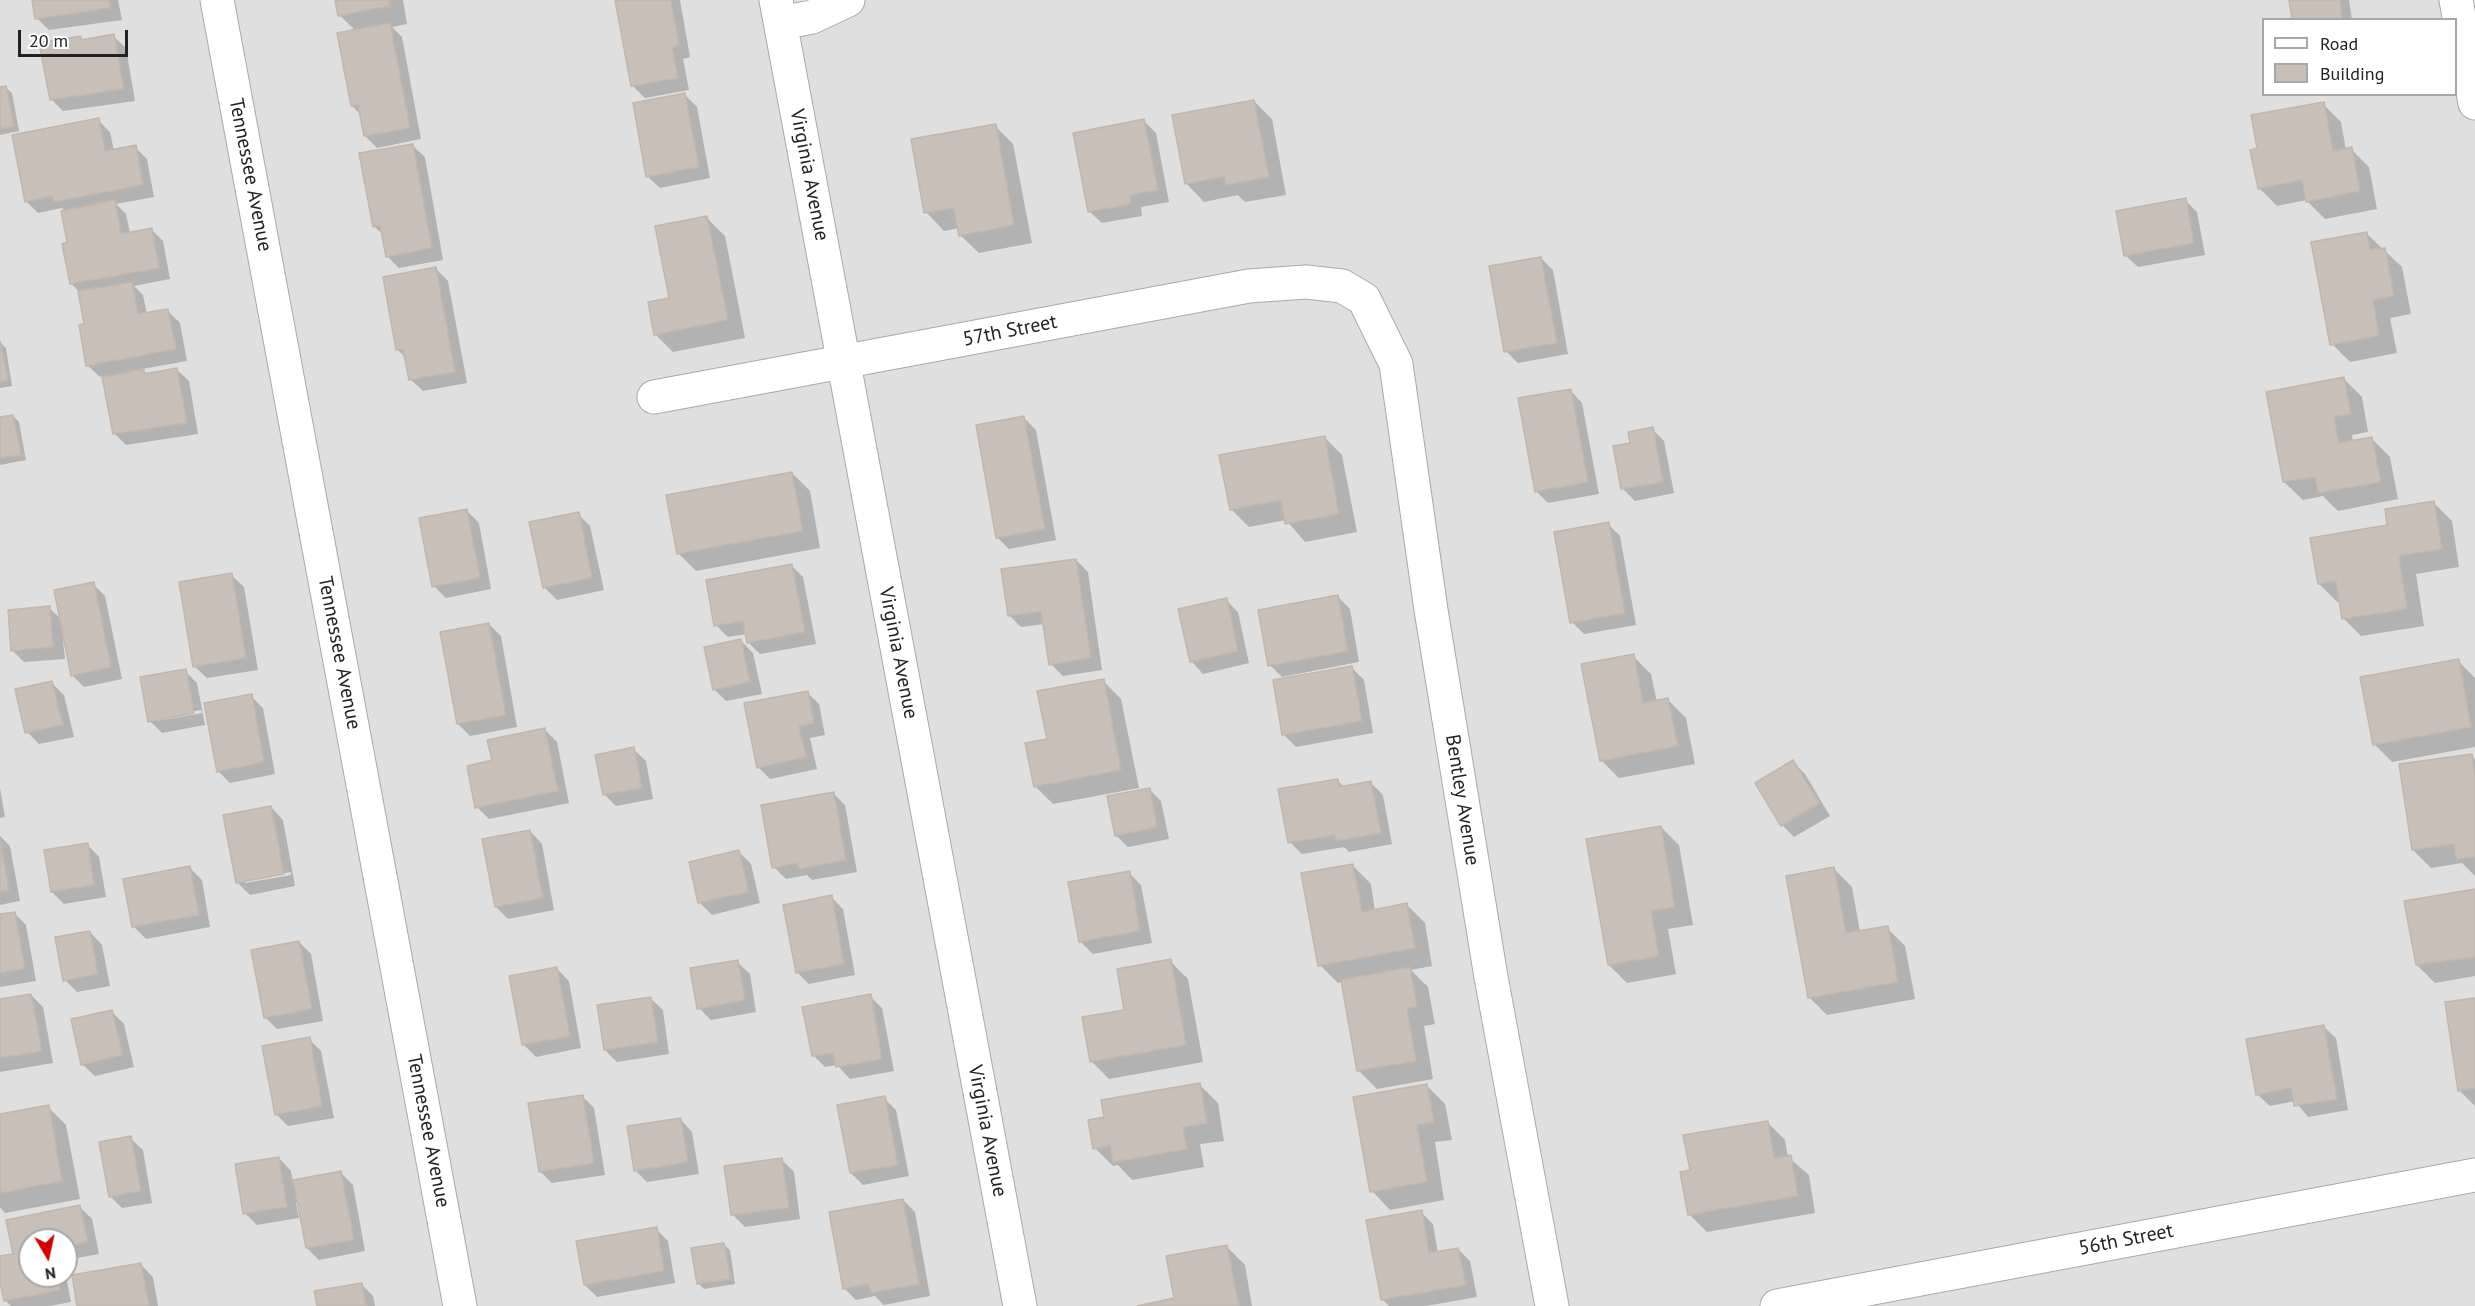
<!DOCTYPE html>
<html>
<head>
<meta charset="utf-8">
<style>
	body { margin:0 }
	#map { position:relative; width:2475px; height:1306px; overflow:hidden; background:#f2efe9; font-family:"PT Sans",sans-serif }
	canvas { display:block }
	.legend { position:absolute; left:2262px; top:18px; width:195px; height:78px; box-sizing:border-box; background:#fff; border:2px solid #a7a7a7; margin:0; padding:8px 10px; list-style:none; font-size:18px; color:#222 }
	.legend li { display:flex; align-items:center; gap:12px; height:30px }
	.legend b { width:30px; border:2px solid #a7a7a7 }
	.north { position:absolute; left:18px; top:1228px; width:60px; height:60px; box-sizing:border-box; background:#fff; border:2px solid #a7a7a7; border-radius:50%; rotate:171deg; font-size:16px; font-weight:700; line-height:24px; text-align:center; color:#222 }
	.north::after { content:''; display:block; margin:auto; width:21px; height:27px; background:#d40000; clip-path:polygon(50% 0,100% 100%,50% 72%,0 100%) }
	.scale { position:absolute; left:18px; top:30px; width:110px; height:27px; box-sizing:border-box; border:3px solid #222; border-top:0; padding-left:8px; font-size:18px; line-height:21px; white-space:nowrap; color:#222; -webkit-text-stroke:4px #fff; paint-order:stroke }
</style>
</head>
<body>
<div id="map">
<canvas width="2475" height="1306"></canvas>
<ul class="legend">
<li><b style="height:8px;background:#fff"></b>Road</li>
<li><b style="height:16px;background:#c7bfb8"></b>Building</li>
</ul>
<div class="north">N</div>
<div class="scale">20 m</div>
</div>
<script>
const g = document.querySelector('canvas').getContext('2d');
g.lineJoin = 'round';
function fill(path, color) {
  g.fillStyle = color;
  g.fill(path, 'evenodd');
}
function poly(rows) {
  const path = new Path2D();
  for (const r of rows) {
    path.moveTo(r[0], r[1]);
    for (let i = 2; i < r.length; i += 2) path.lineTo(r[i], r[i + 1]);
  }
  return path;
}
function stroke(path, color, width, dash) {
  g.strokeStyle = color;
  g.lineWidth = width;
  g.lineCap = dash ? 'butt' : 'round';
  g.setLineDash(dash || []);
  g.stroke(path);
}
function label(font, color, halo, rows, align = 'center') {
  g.font = font + ' "PT Sans",sans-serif';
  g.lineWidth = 4.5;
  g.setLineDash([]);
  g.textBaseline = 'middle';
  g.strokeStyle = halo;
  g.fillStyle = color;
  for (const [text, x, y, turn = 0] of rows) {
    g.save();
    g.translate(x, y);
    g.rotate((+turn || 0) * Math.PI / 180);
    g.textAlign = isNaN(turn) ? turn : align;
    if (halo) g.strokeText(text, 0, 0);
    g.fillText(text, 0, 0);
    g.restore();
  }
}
fill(poly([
	[0,0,2452,0,2455,20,2264,20,2264,94,2456,94,2456,20,2475,117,2475,1306,0,1306],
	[30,1240,66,1240,66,1276,30,1276]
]), '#e0dfdf');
fill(poly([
	[33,0,118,0,122,20,49,30,37,18],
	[337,0,403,0,407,24,392,27,402,37,421,139,377,148,365,136,361,115,352,106,356,31,339,15],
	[617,0,680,0,690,57,683,59,689,90,645,98,633,86],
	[2291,0,2349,0,2352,20,2293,20],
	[113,36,126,48,135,101,63,111,51,99,80,37,84,41],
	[6,88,12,93,19,131,0,135,0,89],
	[685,95,697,107,710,178,660,188,647,176],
	[1254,101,1272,119,1286,195,1245,202,1238,195,1204,202,1186,183],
	[2323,104,2341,122,2346,150,2351,149,2369,167,2377,209,2325,219,2306,200,2277,206,2259,188,2259,149],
	[98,120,110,132,114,151,135,147,147,159,154,197,116,204,126,214,130,233,151,229,163,241,170,279,134,286,143,295,147,314,168,311,180,323,187,361,142,369,148,375,176,369,189,381,198,434,126,445,114,433,103,376,100,377,87,365,85,325,79,292,71,283,65,211,62,208,38,213,26,201],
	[1144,121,1156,133,1169,202,1141,207,1142,216,1102,223,1089,211],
	[995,126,1013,144,1032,243,979,253,960,235,959,228,944,231,926,212],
	[412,145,425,157,443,260,399,268,387,256,383,235,374,226],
	[2185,200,2197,212,2205,255,2138,267,2125,255],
	[707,218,725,236,745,338,673,352,655,334],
	[2367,234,2402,267,2411,314,2390,318,2397,353,2350,362,2332,344],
	[1541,258,1553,270,1568,354,1518,363,1506,351],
	[436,269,448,281,467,383,423,391,410,379,406,358,397,349],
	[0,342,6,348,12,386,0,388],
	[2344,379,2362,397,2368,432,2352,435,2353,442,2372,439,2390,457,2398,499,2338,511,2323,496,2303,500,2284,482],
	[1570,390,1582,403,1599,494,1548,503,1536,491],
	[13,416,19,422,26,460,0,465,0,419],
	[1024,418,1036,430,1056,540,1009,549,997,537],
	[1652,429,1664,441,1674,493,1635,501,1623,489,1615,447,1632,444],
	[1324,437,1342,455,1357,532,1305,542,1286,520,1249,527,1231,509],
	[792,473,810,491,820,548,696,571,678,553],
	[2434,503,2452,521,2459,567,2416,574,2424,626,2361,636,2343,618,2340,601,2337,602,2319,584,2389,526],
	[467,511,479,523,491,589,446,598,434,586],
	[578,514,590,526,604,590,557,600,545,588,531,524],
	[1608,524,1620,536,1636,625,1584,634,1572,622],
	[1076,560,1088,572,1102,670,1063,676,1051,664,1044,624,1021,627,1009,615],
	[791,565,803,577,816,644,760,654,748,642,747,634,728,637,716,625],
	[231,575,244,587,258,670,207,678,194,666],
	[93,584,105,596,122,679,84,687,72,675,65,639,63,640,65,659,24,662,12,650,49,608,62,620],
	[1338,597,1350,609,1359,662,1282,677,1270,665],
	[1226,600,1238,612,1249,663,1203,674,1191,661],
	[489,624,501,636,517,727,470,736,458,724],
	[741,641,753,653,762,694,726,701,714,689],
	[1633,656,1651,674,1657,702,1668,700,1686,718,1695,764,1619,778,1601,760],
	[2458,661,2475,678,2475,747,2392,762,2374,744],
	[1352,668,1364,680,1373,733,1296,747,1284,735],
	[185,671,197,683,205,725,162,733,150,721],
	[201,710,202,713,157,721,157,718],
	[1103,681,1121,699,1139,788,1053,804,1035,786],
	[52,683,64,695,74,737,39,744,27,732],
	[807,692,819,704,825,735,810,738,817,769,770,779,758,767],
	[251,696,263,708,275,774,230,783,218,771],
	[545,730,557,742,569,803,489,819,477,807,494,762],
	[633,749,646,761,653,799,616,806,604,794],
	[2471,755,2475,759,2475,876,2462,863,2431,868,2413,850],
	[1793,762,1805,774,1830,816,1794,837,1782,825],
	[1337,780,1345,788,1371,783,1383,795,1392,844,1349,852,1344,847,1302,854,1290,842],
	[0,788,5,817,0,818],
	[1149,789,1161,801,1169,839,1128,847,1116,835],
	[833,793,845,805,857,872,812,880,807,875,786,879,774,867],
	[271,807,283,820,295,886,250,895,237,882],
	[291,872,291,875,245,883,245,880],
	[1661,827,1679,845,1693,925,1668,929,1676,974,1627,983,1609,965],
	[530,831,542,844,554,910,508,919,496,907],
	[0,836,10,846,20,901,0,905],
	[87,844,99,857,106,897,64,904,52,892],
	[739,852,751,864,760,903,712,915,700,903],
	[1353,866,1371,884,1375,911,1407,905,1425,923,1432,966,1411,970,1428,987,1435,1024,1424,1026,1433,1079,1377,1089,1359,1071,1343,982,1338,983,1320,965],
	[190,868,202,880,210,927,146,939,134,927],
	[1834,869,1852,887,1860,932,1887,928,1905,946,1915,999,1827,1015,1809,997],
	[1129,873,1141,885,1152,943,1093,954,1081,942],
	[2475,890,2475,976,2435,983,2417,965],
	[831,897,843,909,855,975,809,984,797,972],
	[14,913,26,925,36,981,0,987,0,916],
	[90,932,102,945,110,986,77,992,65,980],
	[299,942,311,954,323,1021,277,1029,265,1017],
	[1170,961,1188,979,1203,1062,1109,1079,1091,1061,1126,1011],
	[737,962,750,974,756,1012,711,1020,699,1008],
	[557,969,569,981,581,1048,536,1057,524,1045],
	[31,995,43,1007,53,1063,0,1072,0,1001],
	[870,996,882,1008,894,1071,850,1079,837,1065,825,1067,813,1055],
	[650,998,663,1010,669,1054,617,1062,605,1050],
	[2475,999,2475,1106,2459,1090],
	[112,1012,124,1024,134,1067,95,1076,82,1064],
	[2323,1026,2336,1038,2348,1110,2308,1117,2295,1101,2270,1106,2257,1094],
	[309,1039,321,1051,334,1118,288,1126,276,1114],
	[1200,1085,1218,1103,1224,1141,1200,1144,1204,1167,1132,1180,1118,1165,1113,1166,1095,1148,1105,1118],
	[1427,1086,1445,1104,1452,1140,1435,1142,1444,1200,1390,1210,1372,1191],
	[582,1096,594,1108,605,1175,552,1183,540,1171],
	[884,1098,896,1110,909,1176,863,1185,851,1173],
	[48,1107,66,1125,80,1199,5,1213,0,1207,0,1115],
	[680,1119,692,1132,699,1174,647,1182,635,1170],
	[1767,1122,1785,1140,1788,1157,1809,1175,1815,1213,1707,1232,1689,1214,1691,1171],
	[130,1138,143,1150,152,1203,122,1208,110,1196],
	[279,1158,291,1171,293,1181,341,1173,353,1185,365,1251,319,1260,307,1248,299,1202,296,1203,299,1218,257,1225,245,1213],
	[782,1160,794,1172,800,1219,745,1227,733,1215],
	[903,1200,915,1212,930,1296,884,1305,875,1296,856,1300,844,1288],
	[80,1207,92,1219,99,1254,66,1260,66,1240,30,1240,30,1276,66,1276,71,1302,50,1306,11,1306,5,1300,0,1275,0,1258,15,1255,8,1221],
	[1421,1212,1433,1224,1438,1253,1458,1249,1470,1261,1477,1297,1426,1306,1389,1306,1383,1300],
	[656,1229,668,1241,675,1283,597,1297,585,1285],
	[724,1245,730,1250,735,1284,704,1289,698,1283],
	[1227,1247,1245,1265,1252,1306,1141,1306,1175,1299],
	[141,1265,153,1277,158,1306,78,1306],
	[361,1284,373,1296,375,1306,318,1306]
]), '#0003');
const building = poly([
	[32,0,109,0,110,8,35,19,32,0],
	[335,0,389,0,390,6,338,16,335,0],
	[615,0,671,0,679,45,672,47,678,78,631,86,615,0],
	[2289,0,2340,0,2342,20,2292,20,2289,0],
	[390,23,410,128,364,136,358,105,351,106,337,33,390,23],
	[114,34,124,89,50,100,39,43,81,36,81,40,114,34],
	[6,86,14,126,0,129,0,87,6,86],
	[685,93,699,167,646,177,633,103,685,93],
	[1254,100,1269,177,1226,185,1224,177,1185,184,1172,115,1254,100],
	[2324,102,2333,151,2352,147,2360,191,2306,202,2302,180,2258,189,2250,150,2257,148,2251,115,2324,102],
	[99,118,105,151,136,145,143,185,54,202,52,196,25,202,12,135,99,118],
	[1144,119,1158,190,1130,195,1131,204,1088,212,1073,133,1144,119],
	[996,124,1014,225,959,236,954,208,924,213,911,139,996,124],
	[413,144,432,248,386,257,380,225,373,227,359,153,413,144],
	[2186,198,2194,243,2124,256,2116,211,2186,198],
	[115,200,121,234,152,228,159,268,70,284,62,244,67,242,61,211,115,200],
	[707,216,728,320,654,335,648,302,669,298,655,226,707,216],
	[2367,232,2370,250,2385,248,2394,296,2373,300,2379,336,2330,345,2311,242,2367,232],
	[1541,257,1557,343,1504,352,1489,266,1541,257],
	[436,267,455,372,409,380,403,349,396,350,383,277,436,267],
	[132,282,138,314,168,309,176,349,86,366,79,325,84,324,78,291,132,282],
	[0,341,8,380,0,382,0,341],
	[177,368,187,423,113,434,102,377,144,369,144,374,177,368],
	[2344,377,2351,414,2334,417,2339,443,2372,437,2381,482,2318,493,2315,477,2283,482,2266,392,2344,377],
	[1571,389,1588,482,1535,492,1518,398,1571,389],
	[13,415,21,455,0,458,0,417,13,415],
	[1024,416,1045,529,996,538,976,425,1024,416],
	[1653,427,1663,482,1621,489,1613,446,1630,443,1628,432,1653,427],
	[1325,436,1339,514,1285,524,1281,500,1230,510,1219,455,1325,436],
	[792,472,803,531,677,554,666,495,792,472],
	[2434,501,2442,549,2399,556,2407,609,2342,619,2336,581,2318,584,2310,538,2387,525,2385,509,2434,501],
	[467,509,480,578,432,587,419,518,467,509],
	[579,512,592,578,543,588,529,522,579,512],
	[1609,522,1625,613,1570,623,1554,532,1609,522],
	[1076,559,1091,658,1049,665,1041,611,1008,616,1001,569,1076,559],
	[792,564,805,632,747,643,743,621,714,626,706,580,792,564],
	[232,573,246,658,193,667,179,582,232,573],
	[94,582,111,667,71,676,54,590,94,582],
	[1338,595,1348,651,1268,666,1258,610,1338,595],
	[1227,598,1238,651,1190,662,1178,609,1227,598],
	[50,606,53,647,11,651,8,610,50,606],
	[489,623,506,715,457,724,440,632,489,623],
	[741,639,750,682,713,690,704,647,741,639],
	[1634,654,1643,703,1668,698,1678,746,1600,761,1581,664,1634,654],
	[2459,659,2471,727,2373,745,2360,677,2459,659],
	[1352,666,1362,721,1282,735,1273,680,1352,666],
	[186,669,194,713,148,722,140,677,186,669],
	[1104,679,1121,770,1034,787,1025,743,1047,739,1037,691,1104,679],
	[52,681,63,725,25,733,15,689,52,681],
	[808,691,814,723,799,726,806,757,757,768,744,703,808,691],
	[252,694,264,762,217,772,204,703,252,694],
	[545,728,558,791,475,808,467,766,492,760,487,740,545,728],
	[634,747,642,788,603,795,595,755,634,747],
	[2472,754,2475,776,2475,857,2456,859,2454,844,2412,850,2399,764,2472,754],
	[1793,760,1819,803,1781,826,1755,783,1793,760],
	[1338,779,1339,787,1371,781,1381,833,1336,841,1335,835,1288,843,1278,789,1338,779],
	[1150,788,1157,827,1115,836,1107,796,1150,788],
	[834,792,846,860,798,869,797,863,772,868,761,805,834,792],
	[271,806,284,874,236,883,223,815,271,806],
	[1661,826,1675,907,1651,911,1659,956,1608,965,1586,839,1661,826],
	[530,830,543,898,495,907,482,839,530,830],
	[0,839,9,890,0,891,0,839],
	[88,843,94,885,51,892,44,850,88,843],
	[739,850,749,892,698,903,689,862,739,850],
	[1353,864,1362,912,1407,903,1415,948,1318,966,1301,873,1353,864],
	[190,866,199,915,132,927,123,879,190,866],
	[1834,867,1846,933,1888,926,1898,982,1808,998,1786,876,1834,867],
	[1130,871,1140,931,1079,942,1068,882,1130,871],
	[2475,889,2475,957,2416,965,2404,901,2475,889],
	[832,895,844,964,796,973,783,905,832,895],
	[15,912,25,969,0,973,0,914,15,912],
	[90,931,98,974,63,981,55,937,90,931],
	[299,941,312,1009,264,1018,251,950,299,941],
	[1171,959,1186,1045,1090,1062,1082,1017,1124,1010,1117,969,1171,959],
	[738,960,745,1000,697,1009,690,968,738,960],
	[557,967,570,1036,522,1045,509,976,557,967],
	[1410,967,1417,1007,1407,1008,1416,1061,1357,1071,1341,980,1410,967],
	[31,994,42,1051,0,1058,0,999,31,994],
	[871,994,882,1059,836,1067,833,1053,812,1056,802,1007,871,994],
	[651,997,658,1042,604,1050,597,1005,651,997],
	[2475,998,2475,1088,2458,1091,2445,1002,2475,998],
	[112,1010,123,1055,81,1065,71,1019,112,1010],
	[2324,1025,2337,1099,2294,1106,2291,1088,2256,1095,2246,1039,2324,1025],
	[310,1037,322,1106,275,1115,262,1046,310,1037],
	[1200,1083,1207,1123,1183,1127,1187,1149,1113,1162,1110,1146,1093,1149,1088,1120,1104,1117,1101,1100,1200,1083],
	[1427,1084,1434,1122,1417,1125,1427,1182,1370,1192,1353,1097,1427,1084],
	[583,1095,594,1163,539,1172,528,1103,583,1095],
	[885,1096,898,1165,850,1173,837,1105,885,1096],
	[49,1105,62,1181,0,1193,0,1114,49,1105],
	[681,1118,688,1162,634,1171,627,1126,681,1118],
	[1768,1121,1774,1158,1791,1155,1798,1196,1688,1215,1680,1172,1690,1170,1683,1135,1768,1121],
	[131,1136,141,1191,109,1197,99,1142,131,1136],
	[279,1157,287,1207,243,1214,235,1164,279,1157],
	[782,1158,789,1208,731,1215,724,1166,782,1158],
	[341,1171,354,1240,306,1248,293,1180,341,1171],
	[903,1199,919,1284,870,1293,869,1284,843,1289,829,1212,903,1199],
	[80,1205,88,1242,66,1246,66,1240,30,1240,30,1276,57,1276,60,1290,4,1301,0,1283,0,1256,13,1254,6,1220,80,1205],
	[1422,1210,1429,1253,1458,1248,1466,1285,1381,1300,1366,1220,1422,1210],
	[657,1227,664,1271,584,1285,576,1241,657,1227],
	[724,1243,731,1279,697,1284,691,1248,724,1243],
	[1227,1245,1239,1306,1137,1306,1174,1298,1166,1256,1227,1245],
	[141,1263,149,1306,77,1306,72,1275,141,1263],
	[362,1283,366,1306,317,1306,314,1291,362,1283]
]);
fill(building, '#c7bfb8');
stroke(building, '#c4b6ab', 1.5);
const minor = poly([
	[217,0,460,1306],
	[776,0,1020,1306],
	[2456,0,2475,103],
	[781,23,812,17,848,0],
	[654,397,1249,286,1306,282,1342,286,1364,299,1396,364,1431,610,1491,977,1552,1306],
	[1777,1306,2475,1175]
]);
stroke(minor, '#a9a9a9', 35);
stroke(minor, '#fff', 33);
label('20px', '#222', '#fff', [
	["Tennessee Avenue",250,175,79],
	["Virginia Avenue",809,175,79],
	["57th Street",1010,331,-11],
	["Tennessee Avenue",339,653,79],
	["Virginia Avenue",898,653,79],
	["Bentley Avenue",1462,800,81],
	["Tennessee Avenue",428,1131,79],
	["Virginia Avenue",987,1131,79],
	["56th Street",2126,1240,-11]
]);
</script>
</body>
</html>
